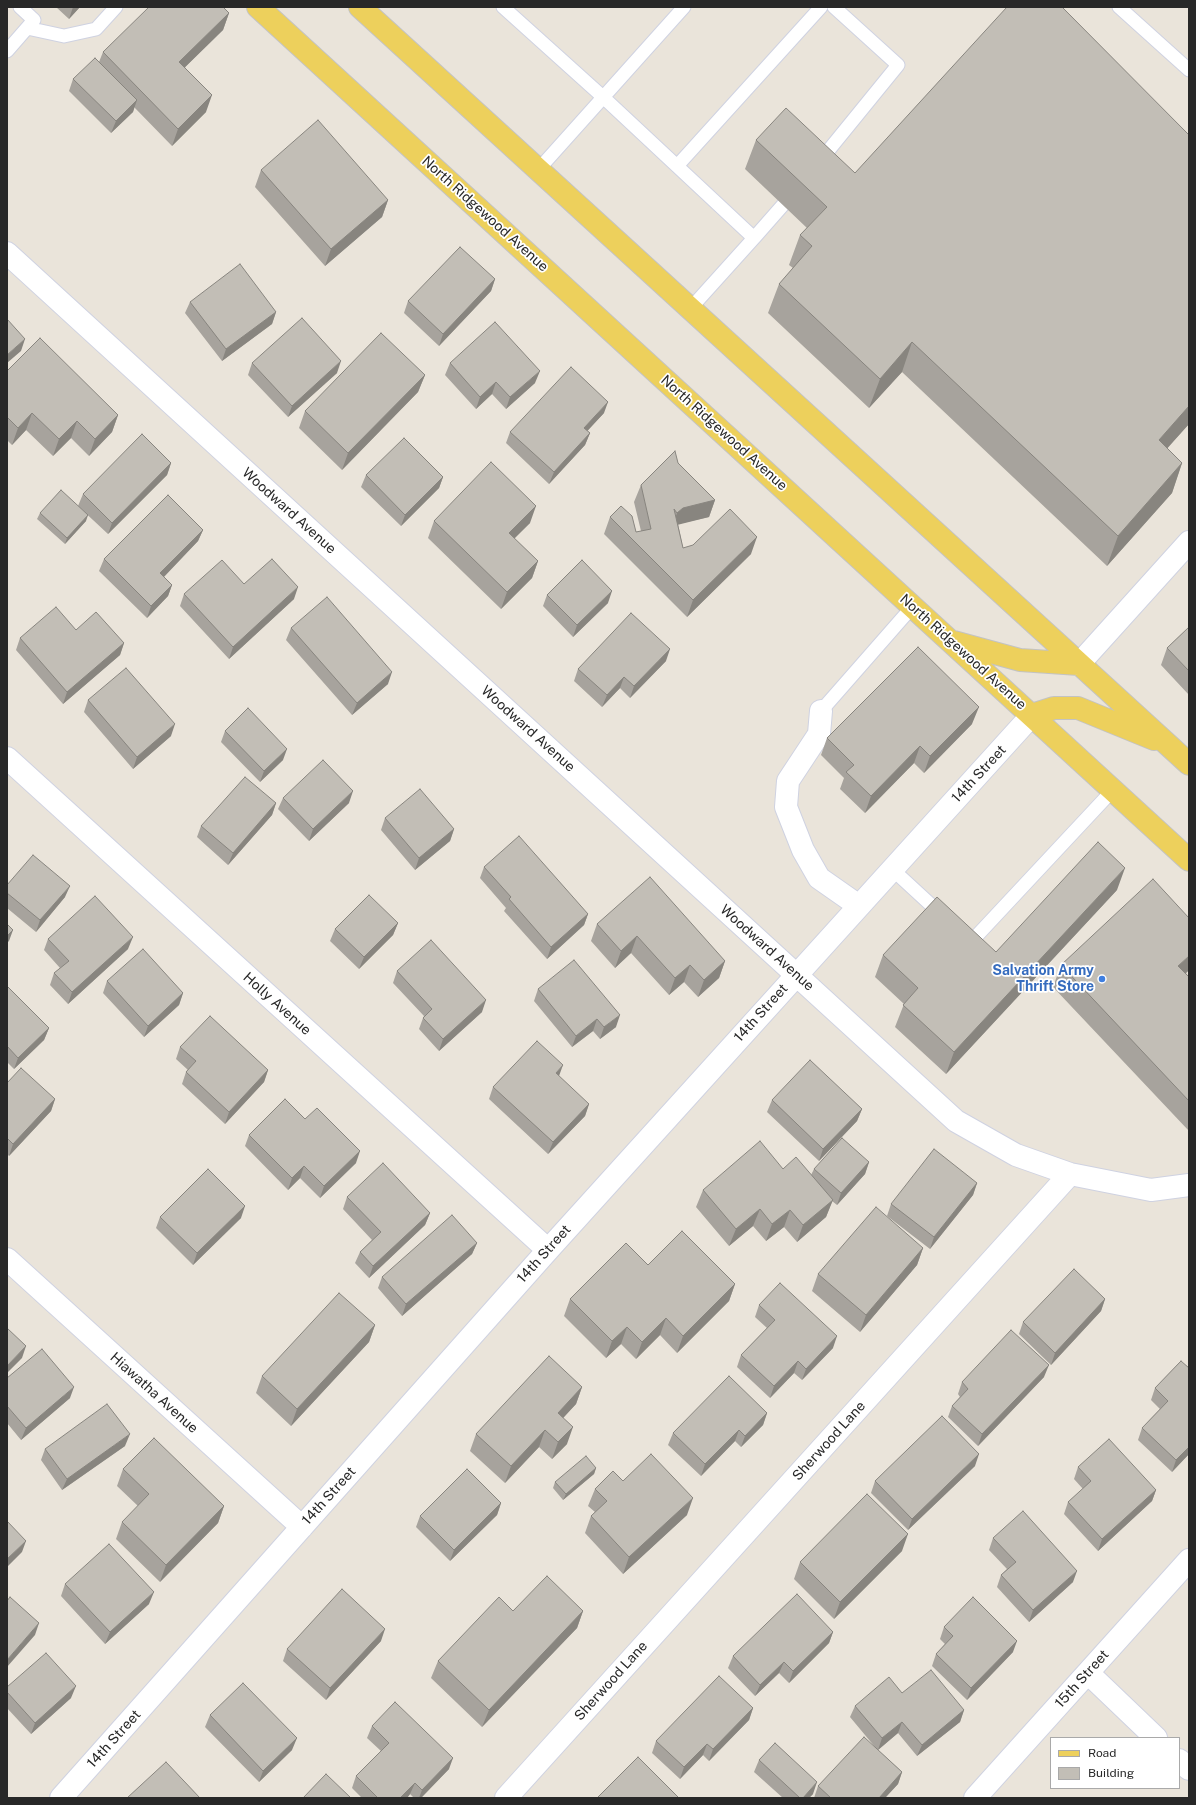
<!DOCTYPE html>
<html>
<head>
<meta charset="utf-8">
<style>
	body { margin:0 }
	#map { position:relative; width:1196px; height:1805px; overflow:hidden; background:#eae4da; font-family:"Public Sans",sans-serif }
	canvas { display:block }
	.frame { position:absolute; inset:0; border:8px solid #282828; pointer-events:none }
	.legend { position:absolute; left:1050px; top:1737px; width:130px; height:52px; box-sizing:border-box; background:#fff; border:1px solid #a9a9a9; margin:0; padding:5px 7px; list-style:none; font-size:12px; color:#282828 }
	.legend li { display:flex; align-items:center; gap:8px; height:20px }
	.legend b { width:20px; border:1px solid #a9a9a9 }
</style>
</head>
<body>
<div id="map">
<canvas width="1196" height="1805"></canvas>
<div class="frame"></div>
<ul class="legend">
<li><b style="height:5px;background:#edd05c"></b>Road</li>
<li><b style="height:11px;background:#c2beb6"></b>Building</li>
</ul>
</div>
<script>
const g = document.querySelector('canvas').getContext('2d');
g.lineJoin = 'round';
function poly(rows) {
  const path = new Path2D();
  for (const r of rows) {
    path.moveTo(r[0], r[1]);
    for (let i = 2; i < r.length; i += 2) path.lineTo(r[i], r[i + 1]);
  }
  return path;
}
function stroke(path, color, width, dash) {
  g.strokeStyle = color;
  g.lineWidth = width;
  g.lineCap = dash ? 'butt' : 'round';
  g.setLineDash(dash || []);
  g.stroke(path);
}
function fill(path, color) {
  g.fillStyle = color;
  g.fill(path, 'evenodd');
}
function label(font, color, halo, rows, align = 'center') {
  g.font = font + ' "Public Sans",sans-serif';
  g.lineWidth = 3.5;
  g.setLineDash([]);
  g.textBaseline = 'middle';
  g.strokeStyle = halo;
  g.fillStyle = color;
  for (const [text, x, y, turn = 0] of rows) {
    g.save();
    g.translate(x, y);
    g.rotate((+turn || 0) * Math.PI / 180);
    g.textAlign = isNaN(turn) ? turn : align;
    if (halo) g.strokeText(text, 0, 0);
    g.fillText(text, 0, 0);
    g.restore();
  }
}
const lane = poly([
	[503,7,603,97,754,238,690,309],
	[1119,7,1189,70],
	[27,28,64,36,96,29,116,7],
	[7,51,34,20,20,7],
	[819,162,898,65,834,7],
	[677,166,821,7],
	[538,170,684,7],
	[754,238,783,205],
	[821,711,913,606],
	[892,869,943,916],
	[966,937,971,942,1112,791]
]);
const street = poly([
	[7,253,956,1121,1016,1155,1070,1174,1151,1190,1189,1185],
	[1079,664,1189,542],
	[821,711,819,734,788,781,786,807,803,850,819,878,859,906],
	[7,758,548,1250],
	[7,1259,302,1527],
	[1088,1673,1156,1738],
	[1179,1760,1189,1769],
	[61,1798,548,1250,1032,715],
	[506,1798,1070,1174],
	[975,1798,1189,1560]
]);
const primary = poly([
	[258,7,1189,860],
	[360,7,1189,764],
	[954,642,1020,660,1079,664],
	[1032,715,1054,708,1078,708,1154,739]
]);
stroke(lane, '#cfd2e1', 15);
stroke(street, '#cfd2e1', 24);
stroke(primary, '#c3c3c3', 24);
stroke(lane, '#fff', 13);
stroke(street, '#fff', 22);
stroke(primary, '#edd05c', 22);
fill(poly([
	[56,7,80,7,69,19],
	[229,13,223,30,185,67,206,112,172,146,134,107,133,112,111,133,69,91,73,79,99,62,103,52],
	[1189,135,1189,424,1167,448,1182,463,1172,493,1107,566,902,372,869,408,768,313,779,284,793,268,789,265,800,235,807,228,745,169,756,140,855,173],
	[261,170,388,200,382,217,325,266,255,187],
	[495,279,491,291,439,346,404,313,408,301],
	[190,302,276,312,272,324,222,361,185,313],
	[252,363,337,373,288,417,248,375],
	[450,363,535,383,506,409,492,394,476,409,445,375],
	[7,371,118,415,112,432,89,456,71,438,53,456,26,430,12,445,7,440],
	[425,375,418,392,342,470,299,428,305,411],
	[604,413,587,431,590,433,585,445,549,484,506,443,510,432],
	[171,463,167,475,108,534,78,506,83,494],
	[678,463,715,500,709,517,678,524,683,548,751,554,687,617,604,534,610,517,636,532,641,531,634,502,641,485],
	[366,475,443,477,439,488,401,526,361,487],
	[40,513,86,521,65,544,37,519],
	[434,521,530,523,514,538,538,561,532,578,501,609,428,538],
	[203,530,198,541,164,577,172,585,168,596,147,618,99,571,104,559],
	[244,584,294,599,229,659,180,606,184,594],
	[547,595,608,603,573,637,543,606],
	[1189,627,1189,695,1161,665,1167,648],
	[291,628,388,684,352,715,286,640],
	[76,630,124,643,120,655,63,704,16,650,20,638],
	[666,661,630,698,620,688,602,707,574,681,578,669],
	[88,700,171,736,133,769,84,712],
	[972,724,924,773,914,763,865,813,840,789,844,778,821,755,827,738],
	[225,731,283,760,260,782,221,742],
	[283,798,349,803,309,841,278,809],
	[276,803,272,815,228,865,197,837,201,826],
	[385,818,454,829,450,841,415,870,381,830],
	[484,867,588,914,584,925,547,959,504,911,506,908,480,878],
	[7,885,65,897,36,932,7,908],
	[1117,890,946,1074,895,1027,904,1004,875,977,883,955,996,952],
	[398,923,393,935,359,969,330,941,335,929],
	[597,924,725,961,719,978,698,997,684,982,669,995,631,953,615,968,591,941],
	[48,939,128,949,68,1004,50,985,54,973,60,968,44,950],
	[1061,965,1189,970,1186,973,1189,977,1189,1131,1053,987],
	[397,971,482,1012,439,1051,419,1029,423,1018,424,1016,393,983],
	[107,981,183,993,179,1005,144,1037,103,993],
	[7,986,49,1028,44,1040,14,1069,7,1062],
	[538,989,616,1027,600,1039,593,1031,572,1047,534,1001],
	[180,1047,268,1070,264,1082,225,1124,182,1084,186,1072,188,1070,176,1059],
	[7,1083,55,1099,51,1111,9,1156,7,1154],
	[493,1087,589,1104,585,1116,548,1154,489,1099],
	[772,1100,862,1109,857,1121,819,1161,767,1112],
	[305,1119,356,1163,320,1198,300,1178,288,1190,245,1146,249,1135],
	[869,1162,865,1174,837,1205,832,1201,826,1217,797,1242,784,1227,766,1241,753,1226,729,1246,696,1207,703,1190,783,1169,811,1175,814,1169],
	[977,1183,973,1195,930,1249,887,1216,891,1204],
	[347,1197,430,1213,425,1225,369,1278,355,1263,360,1252,372,1240,343,1209],
	[160,1217,241,1218,193,1265,156,1228],
	[477,1243,472,1254,402,1316,378,1288,382,1277],
	[923,1248,917,1265,860,1332,812,1291,818,1274],
	[648,1265,735,1284,729,1301,677,1353,660,1335,636,1359,621,1344,606,1358,564,1316,570,1299],
	[1105,1299,1101,1311,1051,1365,1019,1334,1023,1322],
	[759,1305,833,1348,802,1380,794,1373,770,1398,737,1367,741,1355,767,1328,755,1317],
	[375,1325,369,1342,291,1426,256,1393,262,1376],
	[1181,1361,1189,1454,1172,1472,1138,1440,1142,1428,1160,1409,1151,1400,1155,1388],
	[1044,1377,978,1446,948,1417,952,1406,960,1397,958,1394,962,1382],
	[7,1378,70,1398,21,1440,7,1423],
	[582,1387,576,1404,563,1418,567,1444,552,1459,539,1447,505,1483,470,1451,476,1434],
	[767,1413,763,1425,741,1447,735,1441,701,1476,668,1445,673,1433],
	[125,1446,62,1490,41,1460,45,1449],
	[975,1466,908,1530,871,1493,875,1481],
	[1078,1467,1156,1490,1152,1501,1098,1551,1064,1514,1068,1502,1083,1489,1074,1479],
	[596,1468,594,1474,563,1500,553,1488,555,1482],
	[123,1469,224,1506,218,1523,160,1582,116,1539,122,1522,138,1506,117,1486],
	[623,1481,687,1515,623,1574,585,1533,591,1516,595,1512,588,1506,595,1489],
	[501,1503,497,1515,450,1561,416,1527,420,1516],
	[993,1538,1073,1582,1029,1622,997,1587,1001,1575,1007,1569,989,1550],
	[902,1551,834,1619,794,1579,800,1562],
	[65,1584,149,1604,105,1644,61,1596],
	[513,1611,583,1611,577,1628,482,1727,431,1678,438,1661],
	[944,1627,1013,1652,967,1700,932,1666,936,1654,945,1644,940,1639],
	[833,1632,829,1643,789,1683,779,1673,755,1696,728,1668,733,1656],
	[381,1641,326,1700,283,1661,287,1649],
	[7,1687,71,1698,31,1734,7,1708],
	[902,1693,964,1710,960,1722,917,1756,898,1733,878,1750,902,1772,898,1784,885,1798,814,1798,818,1786,875,1747,850,1717,855,1706],
	[753,1708,749,1720,709,1761,703,1755,680,1779,652,1753,656,1741],
	[210,1715,292,1750,259,1782,205,1727],
	[372,1726,449,1769,421,1798,414,1798,410,1794,407,1798,362,1798,352,1788,356,1776,381,1751,367,1738],
	[759,1760,813,1794,809,1798,783,1798,754,1772]
]), '#a7a39d');
fill(poly([
	[73,7,80,7,69,19],
	[229,13,223,30,173,79,179,62],
	[212,95,206,112,172,146,178,129],
	[137,100,133,112,111,133,116,121],
	[388,200,382,217,325,266,331,249],
	[495,279,491,291,439,346,443,334],
	[276,312,272,324,222,361,226,349],
	[25,339,21,351,7,363,7,355],
	[912,342,902,372,869,408,880,379],
	[341,361,337,373,288,417,292,406],
	[540,371,535,383,506,409,510,397],
	[425,375,418,392,342,470,348,453],
	[496,382,492,394,476,409,480,397],
	[608,402,604,413,579,440,584,428],
	[1189,406,1189,424,1148,470,1159,440],
	[32,413,26,430,12,445,18,428],
	[118,415,112,432,89,456,95,439],
	[77,421,71,438,53,456,59,439],
	[590,433,585,445,549,484,554,472],
	[171,463,167,475,108,534,112,523],
	[1182,463,1172,493,1107,566,1118,536],
	[443,477,439,488,401,526,405,515],
	[715,500,709,517,677,525,671,530,677,513,683,508],
	[536,506,530,523,503,550,509,533],
	[88,515,86,521,65,544,67,538],
	[203,530,198,541,156,585,160,573],
	[757,537,751,554,687,617,693,600],
	[538,561,532,578,501,609,507,592],
	[172,585,168,596,147,618,151,606],
	[298,587,294,599,229,659,233,647],
	[612,591,608,603,573,637,577,625],
	[124,643,120,655,63,704,67,692],
	[670,649,666,661,630,698,634,686],
	[392,672,388,684,352,715,357,703],
	[624,677,620,688,602,707,607,695],
	[979,707,972,724,924,773,930,756],
	[175,724,171,736,133,769,137,757],
	[920,746,914,763,865,813,871,796],
	[287,749,283,760,260,782,264,771],
	[353,791,349,803,309,841,313,829],
	[276,803,272,815,228,865,233,853],
	[454,829,450,841,415,870,419,858],
	[1125,868,1117,890,946,1074,954,1052],
	[70,886,65,897,36,932,40,920],
	[588,914,584,925,547,959,551,947],
	[398,923,393,935,359,969,364,957],
	[13,930,9,941,7,943,7,936],
	[637,936,631,953,615,968,621,951],
	[133,937,128,949,68,1004,72,992],
	[1189,956,1189,970,1171,988,1178,966],
	[725,961,719,978,698,997,704,980],
	[690,965,684,982,669,995,675,978],
	[183,993,179,1005,144,1037,148,1026],
	[486,1000,482,1012,439,1051,443,1039],
	[620,1015,616,1027,600,1039,604,1027],
	[597,1019,593,1031,572,1047,576,1036],
	[49,1028,44,1040,14,1069,18,1058],
	[563,1065,559,1076,556,1073],
	[268,1070,264,1082,225,1124,229,1112],
	[55,1099,51,1111,9,1156,13,1144],
	[589,1104,585,1116,548,1154,553,1142],
	[862,1109,857,1121,819,1161,823,1149],
	[360,1151,356,1163,320,1198,324,1186],
	[869,1162,865,1174,837,1205,841,1193],
	[304,1166,300,1178,288,1190,292,1178],
	[977,1183,973,1195,930,1249,934,1237],
	[833,1200,826,1217,797,1242,803,1225],
	[245,1206,241,1218,193,1265,197,1253],
	[760,1209,753,1226,729,1246,736,1229],
	[790,1210,784,1227,766,1241,772,1224],
	[430,1213,425,1225,369,1278,373,1266],
	[477,1243,472,1254,402,1316,406,1304],
	[923,1248,917,1265,860,1332,866,1315],
	[735,1284,729,1301,677,1353,683,1336],
	[1105,1299,1101,1311,1051,1365,1055,1353],
	[666,1318,660,1335,636,1359,642,1342],
	[375,1325,369,1342,291,1426,297,1409],
	[627,1327,621,1344,606,1358,612,1341],
	[837,1336,833,1348,802,1380,806,1369],
	[26,1346,22,1358,7,1373,7,1366],
	[798,1361,794,1373,770,1398,774,1386],
	[1049,1365,1044,1377,978,1446,982,1434],
	[74,1387,70,1398,21,1440,26,1428],
	[582,1387,576,1404,552,1430,558,1413],
	[767,1413,763,1425,741,1447,745,1436],
	[573,1427,567,1444,552,1459,558,1442],
	[545,1430,539,1447,505,1483,511,1466],
	[739,1430,735,1441,701,1476,705,1464],
	[130,1434,125,1446,62,1490,67,1479],
	[1189,1447,1189,1454,1172,1472,1176,1460],
	[979,1454,975,1466,908,1530,912,1519],
	[596,1468,594,1474,563,1500,566,1494],
	[1156,1490,1152,1501,1098,1551,1102,1539],
	[693,1498,687,1515,623,1574,629,1557],
	[501,1503,497,1515,450,1561,454,1550],
	[224,1506,218,1523,160,1582,166,1565],
	[908,1534,902,1551,834,1619,840,1602],
	[26,1541,22,1552,7,1567,7,1559],
	[1077,1571,1073,1582,1029,1622,1033,1610],
	[154,1592,149,1604,105,1644,110,1632],
	[583,1611,577,1628,482,1727,489,1710],
	[39,1623,35,1635,7,1667,7,1660],
	[385,1629,381,1641,326,1700,330,1688],
	[833,1632,829,1643,789,1683,793,1671],
	[1017,1641,1013,1652,967,1700,971,1688],
	[784,1662,779,1673,755,1696,760,1685],
	[76,1686,71,1698,31,1734,35,1723],
	[753,1708,749,1720,709,1761,713,1749],
	[964,1710,960,1722,917,1756,922,1745],
	[902,1722,898,1733,878,1750,882,1738],
	[297,1738,292,1750,259,1782,263,1771],
	[707,1744,703,1755,680,1779,684,1767],
	[453,1758,449,1769,421,1798,419,1798,422,1790],
	[902,1772,898,1784,885,1798,879,1798],
	[817,1782,813,1794,809,1798,803,1798],
	[415,1783,410,1794,407,1798,400,1798]
]), '#88857f');
const building = poly([
	[149,7,223,7,229,13,179,62,212,95,178,129,103,52,149,7],
	[1007,7,1062,7,1189,135,1189,406,1159,440,1182,463,1118,536,912,342,880,379,779,284,812,246,800,235,827,207,756,140,786,108,855,173,1007,7],
	[95,58,137,100,116,121,73,79,95,58],
	[318,120,388,200,331,249,261,170,318,120],
	[460,247,495,279,443,334,408,301,460,247],
	[240,264,276,312,226,349,190,302,240,264],
	[302,318,341,361,292,406,252,363,302,318],
	[7,319,25,339,7,355,7,319],
	[495,322,540,371,510,397,496,382,480,397,450,363,495,322],
	[381,333,425,375,348,453,305,411,381,333],
	[40,338,118,415,95,439,77,421,59,439,32,413,18,428,7,417,7,371,40,338],
	[571,367,608,402,584,428,590,433,554,472,510,432,571,367],
	[142,434,171,463,112,523,83,494,142,434],
	[404,438,443,477,405,515,366,475,404,438],
	[675,451,678,463,715,500,683,508,677,513,674,509,683,548,693,545,730,509,757,537,693,600,610,517,621,506,632,516,636,532,651,529,641,485,675,451],
	[491,462,536,506,509,533,538,561,507,592,434,521,491,462],
	[61,490,88,515,67,538,40,513,61,490],
	[168,495,203,530,160,573,172,585,151,606,104,559,168,495],
	[272,559,298,587,233,647,184,594,222,560,244,584,272,559],
	[582,560,612,591,577,625,547,595,582,560],
	[327,597,392,672,357,703,291,628,327,597],
	[56,607,76,630,96,612,124,643,67,692,20,638,56,607],
	[631,613,670,649,634,686,624,677,607,695,578,669,631,613],
	[1189,627,1189,671,1167,648,1189,627],
	[918,647,979,707,930,756,920,746,871,796,846,772,854,765,827,738,918,647],
	[126,668,175,724,137,757,88,700,126,668],
	[248,708,287,749,264,771,225,731,248,708],
	[323,760,353,791,313,829,283,798,323,760],
	[245,777,276,803,233,853,201,826,245,777],
	[420,789,454,829,419,858,385,818,420,789],
	[519,836,588,914,551,947,509,899,511,897,484,867,519,836],
	[1098,842,1125,868,954,1052,903,1005,918,988,883,955,937,897,996,952,1098,842],
	[33,855,70,886,40,920,7,893,7,885,33,855],
	[650,877,725,961,704,980,690,965,675,978,637,936,621,951,597,924,650,877],
	[1153,879,1189,918,1189,956,1178,966,1189,977,1189,1101,1061,965,1153,879],
	[369,895,398,923,364,957,335,929,369,895],
	[95,896,133,937,72,992,54,973,69,961,48,939,95,896],
	[7,924,13,930,7,936,7,924],
	[431,940,486,1000,443,1039,423,1018,432,1009,397,971,431,940],
	[143,949,183,993,148,1026,107,981,143,949],
	[574,960,620,1015,604,1027,597,1019,576,1036,538,989,574,960],
	[7,986,49,1028,18,1058,7,1046,7,986],
	[210,1016,268,1070,229,1112,186,1072,196,1061,180,1047,210,1016],
	[537,1041,563,1065,556,1073,589,1104,553,1142,493,1087,537,1041],
	[810,1060,862,1109,823,1149,772,1100,810,1060],
	[21,1068,55,1099,13,1144,7,1138,7,1083,21,1068],
	[285,1099,305,1119,317,1108,360,1151,324,1186,304,1166,292,1178,249,1135,285,1099],
	[842,1138,869,1162,841,1193,814,1169,842,1138],
	[760,1141,783,1169,796,1157,833,1200,803,1225,790,1210,772,1224,760,1209,736,1229,703,1190,760,1141],
	[934,1149,977,1183,934,1237,891,1204,934,1149],
	[383,1163,430,1213,373,1266,360,1252,381,1232,347,1197,383,1163],
	[208,1169,245,1206,197,1253,160,1217,208,1169],
	[876,1207,923,1248,866,1315,818,1274,876,1207],
	[452,1215,477,1243,406,1304,382,1277,452,1215],
	[682,1231,735,1284,683,1336,666,1318,642,1342,627,1327,612,1341,570,1299,626,1243,648,1265,682,1231],
	[1074,1269,1105,1299,1055,1353,1023,1322,1074,1269],
	[780,1283,837,1336,806,1369,798,1361,774,1386,741,1355,775,1320,759,1305,780,1283],
	[339,1293,375,1325,297,1409,262,1376,339,1293],
	[7,1328,26,1346,7,1366,7,1328],
	[1011,1330,1049,1365,982,1434,952,1406,968,1389,962,1382,1011,1330],
	[42,1349,74,1387,26,1428,7,1406,7,1378,42,1349],
	[549,1356,582,1387,558,1413,573,1427,558,1442,545,1430,511,1466,476,1434,549,1356],
	[1181,1361,1189,1368,1189,1447,1176,1460,1142,1428,1168,1401,1155,1388,1181,1361],
	[729,1376,767,1413,745,1436,739,1430,705,1464,673,1433,729,1376],
	[107,1404,130,1434,67,1479,45,1449,107,1404],
	[942,1416,979,1454,912,1519,875,1481,942,1416],
	[154,1438,224,1506,166,1565,122,1522,149,1494,123,1469,154,1438],
	[1109,1439,1156,1490,1102,1539,1068,1502,1091,1481,1078,1467,1109,1439],
	[651,1454,693,1498,629,1557,591,1516,607,1501,595,1489,613,1471,623,1481,651,1454],
	[586,1456,596,1468,566,1494,555,1482,586,1456],
	[467,1469,501,1503,454,1550,420,1516,467,1469],
	[867,1494,908,1534,840,1602,800,1562,867,1494],
	[1023,1511,1077,1571,1033,1610,1001,1575,1016,1562,993,1538,1023,1511],
	[7,1521,26,1541,7,1559,7,1521],
	[109,1544,154,1592,110,1632,65,1584,109,1544],
	[547,1576,583,1611,489,1710,438,1661,499,1597,513,1611,547,1576],
	[342,1589,385,1629,330,1688,287,1649,342,1589],
	[797,1594,833,1632,793,1671,784,1662,760,1685,733,1656,797,1594],
	[10,1597,39,1623,7,1660,7,1601,10,1597],
	[973,1597,1017,1641,971,1688,936,1654,953,1636,944,1627,973,1597],
	[46,1653,76,1686,35,1723,7,1692,7,1687,46,1653],
	[931,1670,964,1710,922,1745,902,1722,882,1738,855,1706,889,1677,902,1693,931,1670],
	[719,1676,753,1708,713,1749,707,1744,684,1767,656,1741,719,1676],
	[243,1683,297,1738,263,1771,210,1715,243,1683],
	[395,1702,453,1758,422,1790,415,1783,400,1798,378,1798,356,1776,389,1743,372,1726,395,1702],
	[864,1737,902,1772,879,1798,831,1798,818,1786,864,1737],
	[775,1743,817,1782,803,1798,800,1798,759,1760,775,1743],
	[638,1757,679,1798,597,1798,638,1757],
	[166,1762,200,1798,127,1798,166,1762],
	[326,1774,351,1798,303,1798,326,1774]
]);
fill(building, '#c2beb6');
stroke(building, '#88857f', 1);
for (const [x, y, r, color] of [
	[1102,979,4,"#3f7fe0"]
]) {
  const dot = new Path2D();
  dot.arc(x, y, r, 0, 2 * Math.PI);
  g.fillStyle = color;
  g.fill(dot);
  stroke(dot, '#fff', 1.5);
}
label('14px', '#282828', '#fff', [
	["North Ridgewood Avenue",485,214,42],
	["North Ridgewood Avenue",724,433,42],
	["Woodward Avenue",289,511,42],
	["North Ridgewood Avenue",963,652,42],
	["Woodward Avenue",528,729,42],
	["14th Street",979,774,-47],
	["Woodward Avenue",767,948,42],
	["Holly Avenue",277,1004,42],
	["14th Street",761,1013,-48],
	["14th Street",544,1254,-48],
	["Hiawatha Avenue",154,1393,42],
	["Sherwood Lane",829,1441,-48],
	["14th Street",329,1496,-48],
	["15th Street",1082,1679,-48],
	["Sherwood Lane",611,1681,-48],
	["14th Street",114,1739,-48]
]);
label('bold 14px', '#366cbe', '#fff', [
	["Salvation Army",1094,971],
	["Thrift Store",1094,987]
], 'right');
</script>
</body>
</html>
